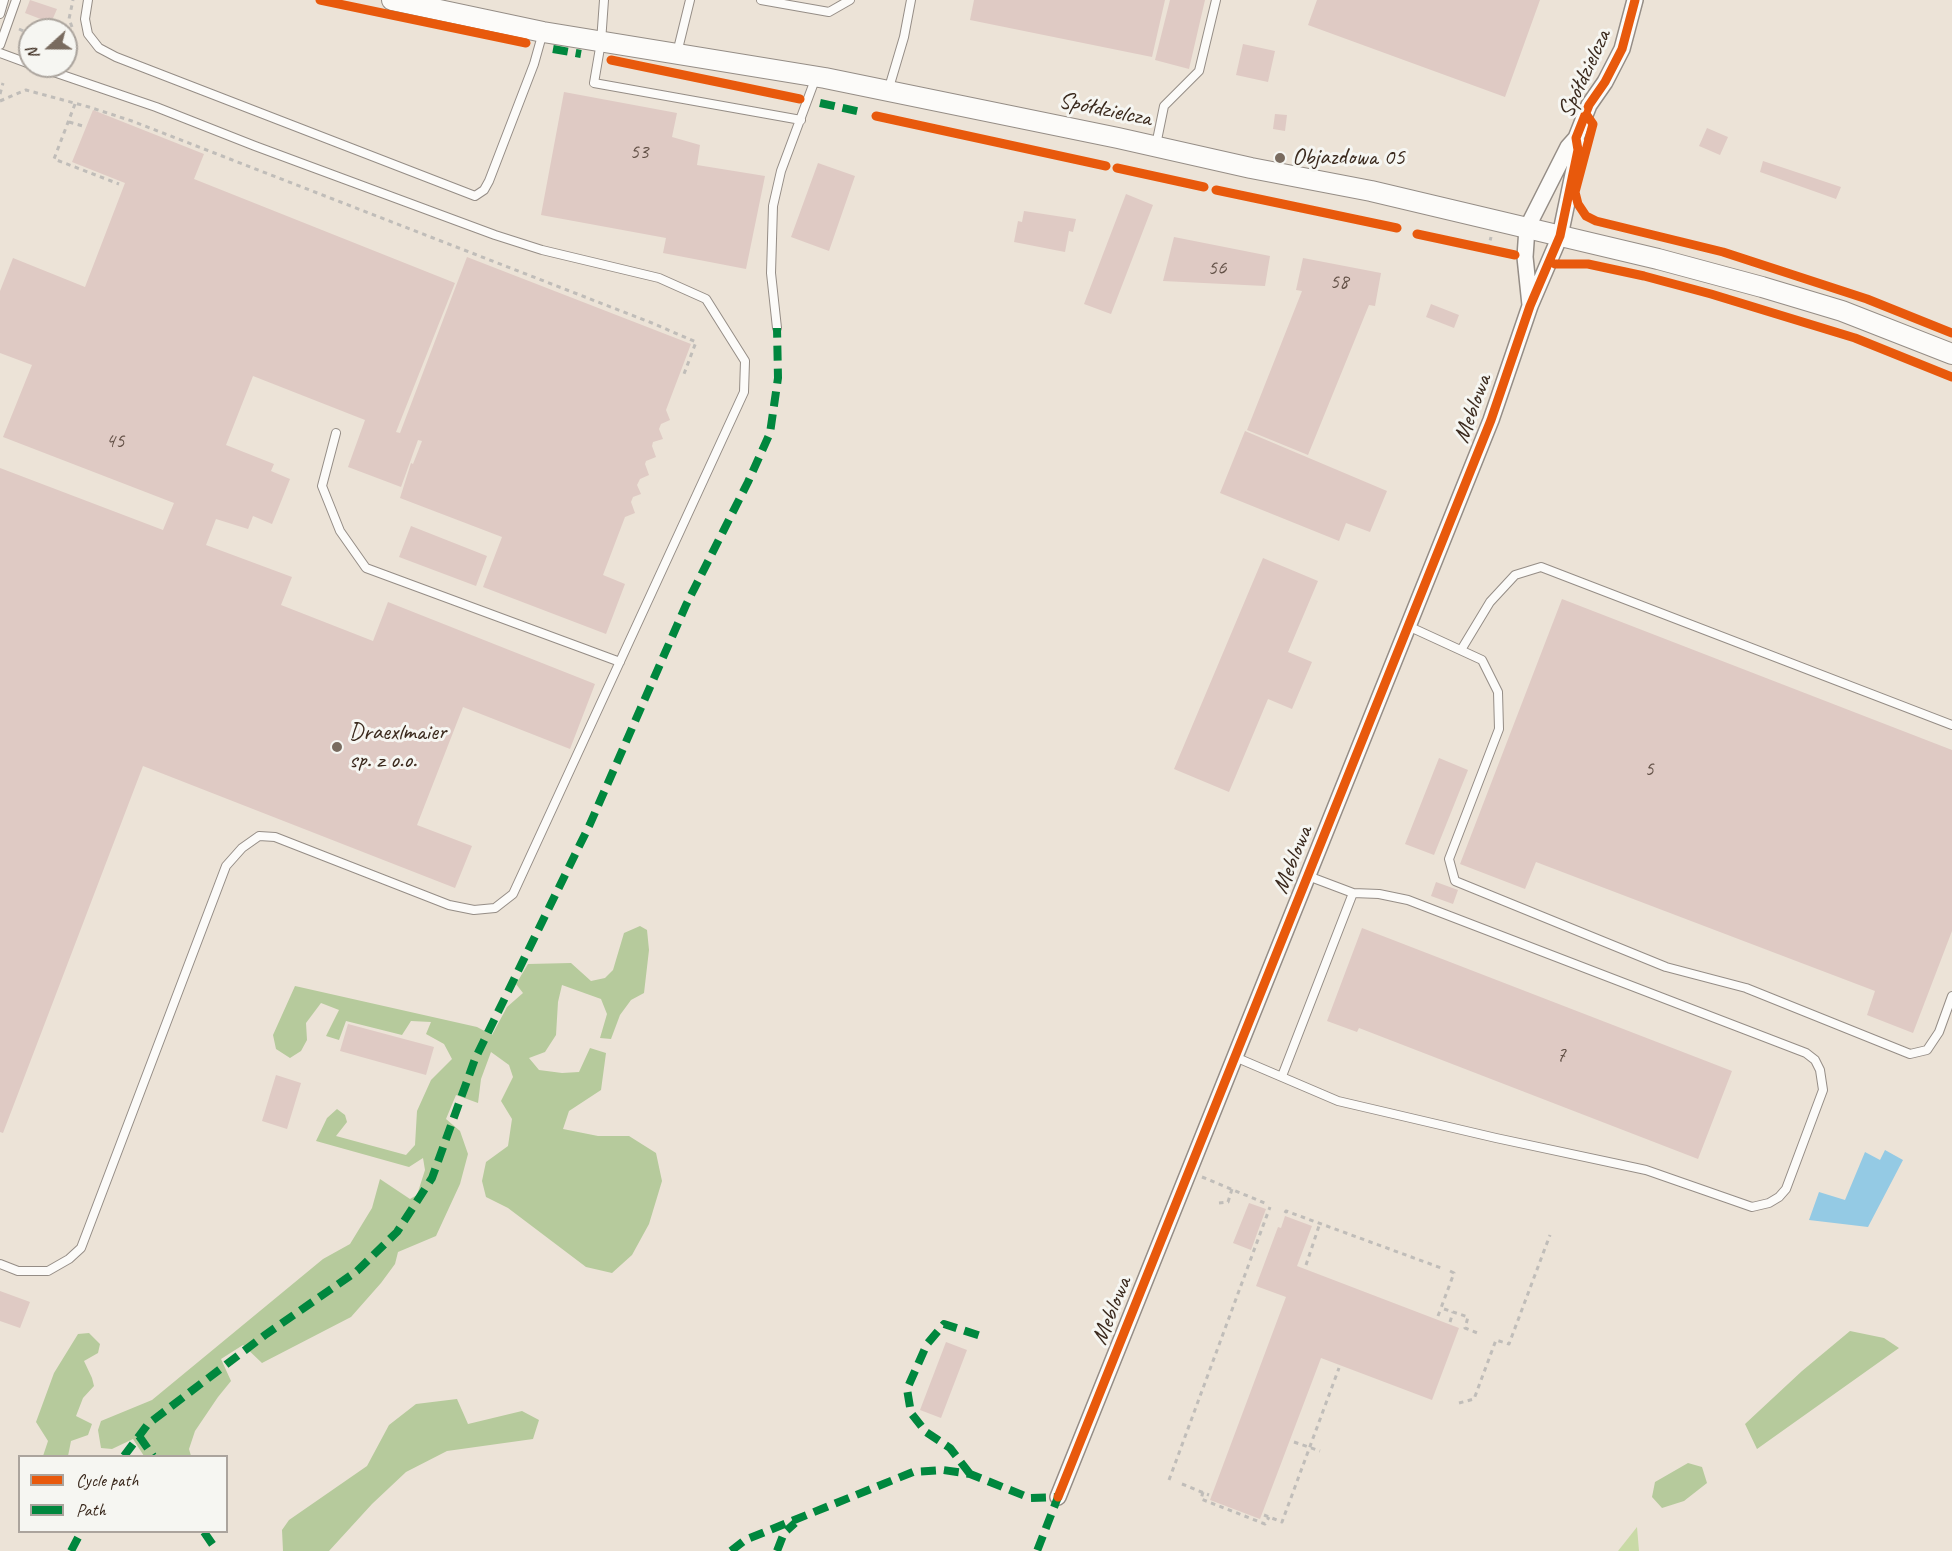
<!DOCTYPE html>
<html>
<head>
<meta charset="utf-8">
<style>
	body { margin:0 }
	#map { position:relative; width:1952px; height:1551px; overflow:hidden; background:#ece3d7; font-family:Caveat,sans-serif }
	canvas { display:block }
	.legend { position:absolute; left:18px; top:1455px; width:210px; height:78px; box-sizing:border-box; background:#f6f6f2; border:2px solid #aba49d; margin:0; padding:8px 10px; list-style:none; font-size:18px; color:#3b2a1e }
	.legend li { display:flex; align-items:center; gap:12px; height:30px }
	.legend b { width:30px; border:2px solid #aba49d }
	.north { position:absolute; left:18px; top:18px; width:60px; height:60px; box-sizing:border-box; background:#f6f6f2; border:2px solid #aba49d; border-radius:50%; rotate:249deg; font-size:16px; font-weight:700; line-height:24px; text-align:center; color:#3b2a1e }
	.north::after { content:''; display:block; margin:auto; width:21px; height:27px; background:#796b5f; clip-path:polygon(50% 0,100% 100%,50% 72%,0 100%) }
</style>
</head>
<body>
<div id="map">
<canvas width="1952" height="1551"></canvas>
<ul class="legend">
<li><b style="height:8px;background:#e8590c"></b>Cycle path</li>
<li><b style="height:8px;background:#00873e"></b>Path</li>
</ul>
<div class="north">N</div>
</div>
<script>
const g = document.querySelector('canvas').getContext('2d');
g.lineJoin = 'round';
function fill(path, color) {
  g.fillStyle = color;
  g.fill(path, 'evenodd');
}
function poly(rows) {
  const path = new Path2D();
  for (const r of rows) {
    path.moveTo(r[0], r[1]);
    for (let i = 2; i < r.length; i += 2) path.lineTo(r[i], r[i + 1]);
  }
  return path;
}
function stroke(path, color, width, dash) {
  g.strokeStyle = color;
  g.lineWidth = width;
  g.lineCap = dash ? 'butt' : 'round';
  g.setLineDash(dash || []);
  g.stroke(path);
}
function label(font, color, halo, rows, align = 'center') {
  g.font = font + ' Caveat,sans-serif';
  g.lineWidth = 6;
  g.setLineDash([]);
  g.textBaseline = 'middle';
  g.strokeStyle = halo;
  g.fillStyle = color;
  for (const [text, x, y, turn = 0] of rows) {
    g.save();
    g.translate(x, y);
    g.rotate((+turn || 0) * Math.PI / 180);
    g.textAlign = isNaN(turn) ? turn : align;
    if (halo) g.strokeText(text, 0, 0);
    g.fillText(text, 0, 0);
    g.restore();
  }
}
fill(poly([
	[1637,1527,1639,1551,1618,1551]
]), '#c9daa6');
fill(poly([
	[640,926,647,930,649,950,644,993,631,1000,620,1015,611,1039,600,1038,607,1014,601,999,562,985,558,1002,556,1035,545,1052,529,1058,539,1070,562,1073,579,1072,590,1048,606,1053,601,1090,569,1111,563,1129,598,1136,629,1136,656,1153,662,1181,649,1224,632,1255,612,1273,586,1267,508,1208,486,1197,482,1181,486,1162,508,1146,512,1119,501,1101,513,1077,509,1065,491,1052,481,1079,478,1103,456,1095,446,1119,460,1131,468,1154,460,1184,436,1236,398,1252,395,1264,381,1283,351,1317,262,1363,243,1345,221,1359,231,1381,218,1397,195,1431,189,1449,191,1456,144,1456,133,1439,112,1449,101,1448,98,1430,101,1421,152,1400,323,1259,350,1244,372,1208,380,1179,410,1199,417,1195,425,1170,423,1158,409,1167,316,1141,327,1118,337,1109,345,1115,347,1122,336,1136,406,1155,415,1145,417,1111,431,1080,452,1059,444,1044,426,1034,431,1022,411,1021,402,1035,346,1021,339,1040,326,1036,339,1010,321,1003,306,1023,307,1040,301,1051,290,1058,276,1049,273,1035,295,986,477,1027,492,1035,507,1007,523,993,516,984,528,964,571,963,591,981,605,978,613,970,624,933],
	[1850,1331,1884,1338,1899,1348,1757,1449,1745,1424,1802,1371],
	[89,1333,100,1344,98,1353,84,1361,92,1378,94,1386,83,1398,76,1416,92,1424,88,1435,71,1441,68,1456,43,1456,48,1441,36,1422,54,1373,78,1334],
	[457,1399,468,1424,522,1411,539,1420,533,1439,447,1451,406,1472,372,1504,329,1551,283,1551,282,1530,289,1520,367,1466,389,1425,416,1404],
	[1688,1463,1702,1467,1707,1483,1684,1501,1662,1508,1652,1497,1655,1482]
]), '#b6ca9c');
fill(poly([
	[1885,1150,1903,1160,1868,1227,1809,1220,1819,1192,1845,1200,1865,1152,1880,1160]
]), '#94cae4');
fill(poly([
	[30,0,57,9,51,23,25,13],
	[974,0,1165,0,1152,57,970,20],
	[1170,0,1205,0,1189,69,1155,60],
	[1317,0,1540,0,1505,97,1308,25],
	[1243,44,1275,51,1268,82,1236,75],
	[564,92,677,113,672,137,700,145,697,165,765,176,746,269,663,253,666,238,541,215],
	[93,110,204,154,194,179,455,283,396,432,400,433,467,257,691,344,666,410,670,420,661,424,659,429,663,439,653,442,652,446,656,457,646,461,645,464,649,475,640,479,637,485,641,494,633,497,631,502,635,513,625,517,603,575,625,584,606,634,483,587,502,537,400,498,411,463,413,464,422,441,418,440,401,487,348,467,365,420,253,376,226,445,274,464,271,471,290,479,272,524,253,516,248,529,216,519,206,545,292,577,281,605,373,641,388,602,595,684,570,749,463,707,417,825,472,846,455,888,143,766,3,1133,0,1132,0,468,163,530,174,503,3,437,32,365,0,353,0,291,13,258,85,287,125,183,72,162],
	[1275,114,1287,115,1285,131,1273,129],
	[1707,128,1728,137,1720,155,1699,146],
	[1763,161,1841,187,1836,199,1760,172],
	[818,163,855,176,829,251,791,237],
	[1126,194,1153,205,1111,314,1084,304],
	[1024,211,1076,219,1073,232,1069,231,1065,252,1014,242,1018,221,1022,222],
	[1174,237,1270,256,1265,286,1163,281],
	[1303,258,1381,273,1375,306,1369,305,1308,455,1247,430,1302,291,1296,290],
	[1431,304,1459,315,1454,328,1426,317],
	[1245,431,1387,491,1370,532,1346,523,1339,541,1220,493],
	[411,526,487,556,476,586,399,557],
	[1263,558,1318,581,1288,652,1312,662,1292,709,1268,699,1229,792,1174,769],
	[1562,599,1952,750,1952,931,1913,1033,1867,1015,1875,991,1536,862,1525,889,1460,864],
	[1439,758,1468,770,1434,855,1405,844],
	[1436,882,1458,890,1453,904,1431,896],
	[1362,928,1732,1071,1698,1159,1359,1028,1357,1032,1327,1021],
	[348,1024,434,1047,426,1075,340,1051],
	[276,1075,301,1083,287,1129,262,1121],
	[1249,1203,1266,1209,1251,1250,1233,1243],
	[1285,1216,1312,1226,1297,1266,1459,1328,1432,1400,1321,1358,1260,1519,1210,1500,1286,1297,1256,1286,1278,1227,1281,1228],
	[0,1291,30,1302,20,1328,0,1321],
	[946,1342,967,1350,941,1418,920,1410]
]), '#dfcac4');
const service = poly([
	[88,0,85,19,88,34,99,48,116,57,475,196,484,190,489,181,534,64,543,32],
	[604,0,601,42,594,83,801,120],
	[761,0,829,12,850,0],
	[0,14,4,0],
	[0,45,16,0],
	[0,53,30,64],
	[677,53,690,0],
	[888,91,904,37,911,0],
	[1156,145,1164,106,1199,71,1216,0],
	[777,328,771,273,773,206,781,171,816,77],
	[336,433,322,486,340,531,366,568,620,662],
	[1408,626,1482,660,1498,692,1499,729,1449,859,1455,881,1666,967,1746,988,1910,1054,1927,1050,1939,1032,1952,996],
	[1461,650,1490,602,1515,575,1541,567,1952,725],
	[1235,1057,1338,1101,1496,1138,1646,1170,1752,1207,1769,1203,1779,1197,1786,1189,1823,1090,1820,1070,1815,1060,1806,1053,1408,900,1379,894,1353,893,1308,876],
	[1282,1076,1353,893],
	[0,1264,18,1271,48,1271,69,1259,81,1248,226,866,242,848,259,836,275,837,449,905,474,910,495,908,513,894,744,392,745,361,706,299,659,278,542,250,495,235,255,146,156,107,36,66]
]);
const minor = poly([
	[1530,305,1525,257,1527,228,1568,147,1576,138],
	[1058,1497,1491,420,1530,306,1560,236,1578,150,1576,138,1589,105,1605,82,1622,49,1635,0]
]);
const tertiary = poly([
	[392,0,543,32,825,78,1118,138,1251,168,1371,191,1658,259,1762,287,1842,311,1952,354]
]);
stroke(service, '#958d86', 10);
stroke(minor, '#958d86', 18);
stroke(tertiary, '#958d86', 22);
stroke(poly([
	[72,27,69,19,73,0],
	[19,29,30,34],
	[0,94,3,83],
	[0,101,26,90,89,107,132,121,652,323,696,342,684,374],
	[75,104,54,159,119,184],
	[69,122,83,126],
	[1488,249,1491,237],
	[1202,1177,1267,1204],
	[1219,1203,1228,1202,1232,1189],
	[1285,1213,1286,1211,1444,1269],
	[1306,1265,1320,1223],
	[1450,1271,1454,1273,1441,1308,1468,1317,1465,1328,1480,1334],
	[1438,1316,1441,1308],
	[1450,1322,1453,1312],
	[1459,1403,1474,1399,1496,1340,1509,1344,1550,1235],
	[1294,1442,1320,1451],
	[1169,1480,1270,1207],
	[1182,1484,1209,1495],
	[1203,1492,1201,1499,1265,1524,1269,1517],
	[1264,1515,1282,1522,1339,1368]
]), '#c0bdb9', 3, [4.5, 4.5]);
stroke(service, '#fcfbf9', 8);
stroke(minor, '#fcfbf9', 15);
stroke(tertiary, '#fcfbf9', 20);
stroke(poly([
	[553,49,581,54],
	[820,103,861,112],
	[139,1436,153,1456],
	[124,1456,148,1424,265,1335,357,1271,397,1232,432,1178,475,1059,590,824,686,605,748,482,770,433,778,378,777,328],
	[970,1474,950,1448,926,1432,911,1413,907,1389,927,1344,944,1324,981,1336],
	[204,1532,217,1551],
	[71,1551,81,1532],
	[731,1551,745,1540,913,1472,943,1470,970,1474,1030,1498,1058,1497,1037,1551],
	[777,1551,784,1533,795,1523]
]), '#00873e', 8, [15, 8]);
stroke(poly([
	[320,0,526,43],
	[611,60,800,99],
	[1586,114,1593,124,1575,192,1578,204,1586,216,1596,221,1723,252,1867,299,1952,333],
	[876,116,1106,166],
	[1117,168,1204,187],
	[1216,190,1397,228],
	[1417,234,1515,255],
	[1555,264,1588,264,1644,276,1711,294,1855,338,1952,377],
	[1058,1497,1491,420,1530,306,1560,236,1578,150,1576,138,1589,105,1605,82,1622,49,1635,0]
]), '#e8590c', 9);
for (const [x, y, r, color] of [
	[1280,158,6,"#796b5f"],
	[337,747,6,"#796b5f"]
]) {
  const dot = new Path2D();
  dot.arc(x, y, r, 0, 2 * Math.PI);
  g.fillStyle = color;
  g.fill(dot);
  stroke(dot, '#f6f6f2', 2);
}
label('21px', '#645248', null, [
	["53",639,152],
	["56",1217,268],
	["58",1339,282],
	["45",115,441],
	["5",1649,769],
	["7",1561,1055]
]);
label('24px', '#3b2a1e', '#f6f6f2', [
	["Spółdzielcza",1585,74,-65],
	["Spółdzielcza",1105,110,12],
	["Meblowa",1473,409,-70],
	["Meblowa",1293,860,-68],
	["Meblowa",1112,1311,-68]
]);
label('24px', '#3b2a1e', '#f6f6f2', [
	["Objazdowa 05",1292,158],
	["Draexlmaier",349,733],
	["sp. z o.o.",349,761]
], 'left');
</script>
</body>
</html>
